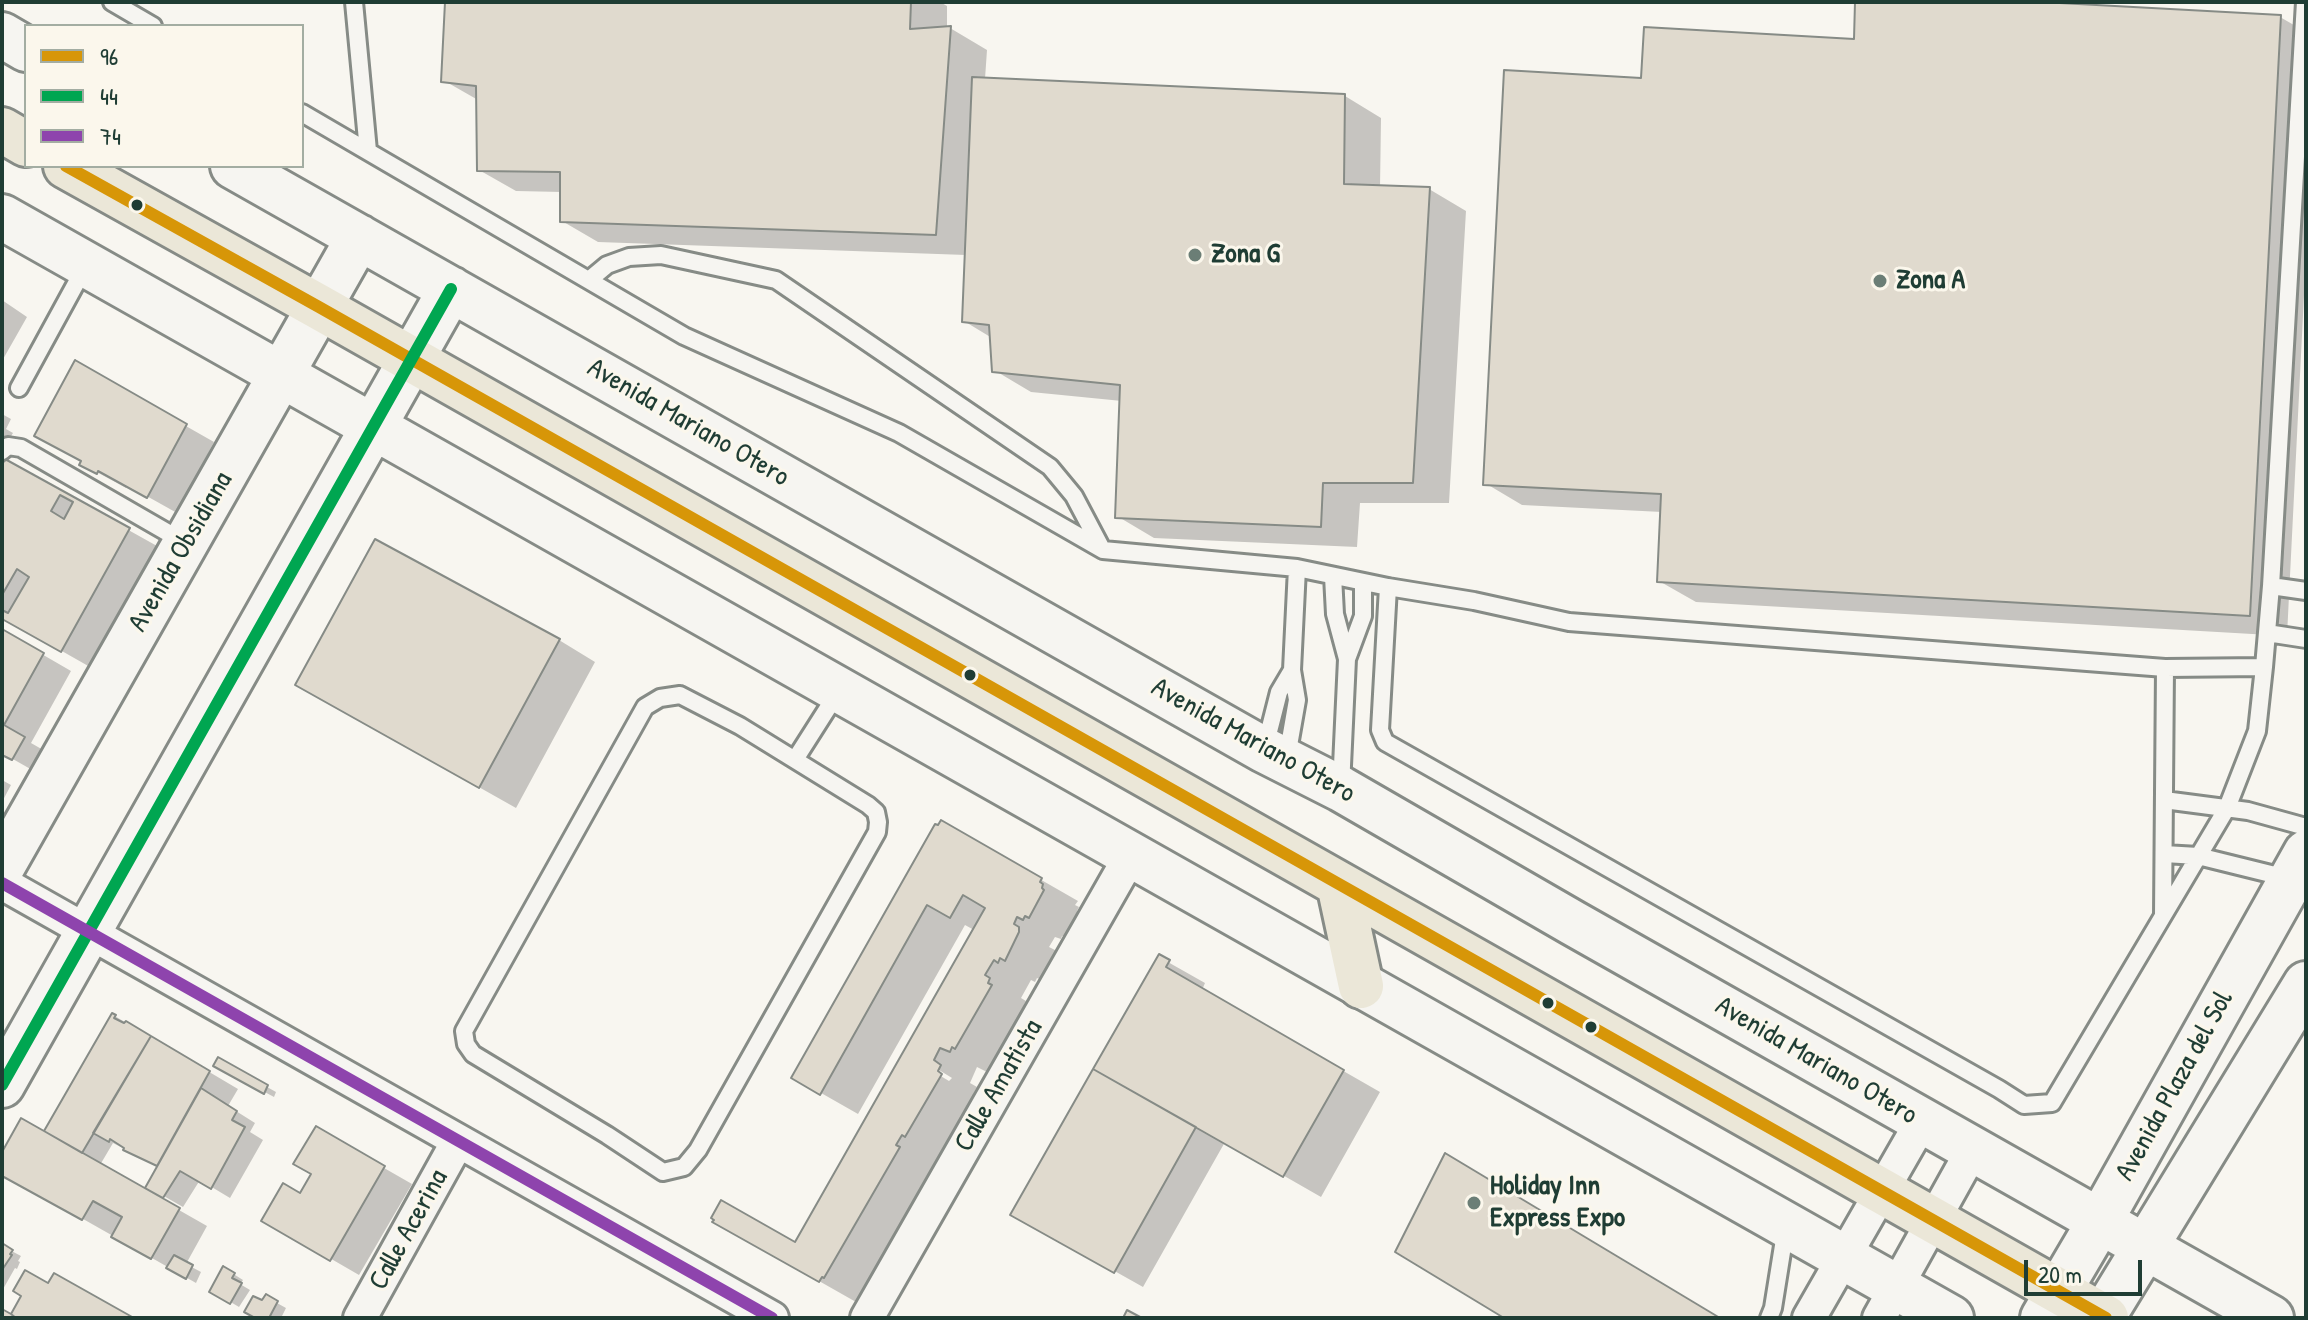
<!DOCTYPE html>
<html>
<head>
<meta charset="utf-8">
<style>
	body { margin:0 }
	#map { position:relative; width:2308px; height:1320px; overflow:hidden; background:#f8f6f0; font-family:"Patrick Hand",sans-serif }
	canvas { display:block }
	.frame { position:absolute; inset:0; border:4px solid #1f3d34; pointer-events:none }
	.legend { position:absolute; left:24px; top:24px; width:280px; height:144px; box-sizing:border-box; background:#fbf7ec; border:2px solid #a3ada2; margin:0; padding:10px 14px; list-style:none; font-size:24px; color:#1f3d34 }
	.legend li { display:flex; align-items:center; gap:16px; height:40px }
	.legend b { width:40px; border:2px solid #a3ada2 }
	.scale { position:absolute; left:2024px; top:1260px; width:118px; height:36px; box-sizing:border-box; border:4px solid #1f3d34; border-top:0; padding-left:10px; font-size:24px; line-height:28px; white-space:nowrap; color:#1f3d34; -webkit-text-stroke:6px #fbf7ec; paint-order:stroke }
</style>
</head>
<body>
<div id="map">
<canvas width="2308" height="1320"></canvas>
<div class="frame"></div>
<ul class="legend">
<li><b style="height:10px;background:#d79608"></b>96</li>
<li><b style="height:10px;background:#00a651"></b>44</li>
<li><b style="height:10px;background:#8e44ad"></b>74</li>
</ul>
<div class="scale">20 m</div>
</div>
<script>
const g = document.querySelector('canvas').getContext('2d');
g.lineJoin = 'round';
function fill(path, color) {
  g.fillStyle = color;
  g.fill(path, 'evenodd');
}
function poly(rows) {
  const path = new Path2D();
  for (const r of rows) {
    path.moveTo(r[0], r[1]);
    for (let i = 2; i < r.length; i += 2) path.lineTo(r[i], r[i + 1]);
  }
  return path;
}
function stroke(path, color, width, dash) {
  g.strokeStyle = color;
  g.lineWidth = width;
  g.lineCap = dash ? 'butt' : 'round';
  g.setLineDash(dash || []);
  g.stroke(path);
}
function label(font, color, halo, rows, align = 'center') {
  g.font = font + ' "Patrick Hand",sans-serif';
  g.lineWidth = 6;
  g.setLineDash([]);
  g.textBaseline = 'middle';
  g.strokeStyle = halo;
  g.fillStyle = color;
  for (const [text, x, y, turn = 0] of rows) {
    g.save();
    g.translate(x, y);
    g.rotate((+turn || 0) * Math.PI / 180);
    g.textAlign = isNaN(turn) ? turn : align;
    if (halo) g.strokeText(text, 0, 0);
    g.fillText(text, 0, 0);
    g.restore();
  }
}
fill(poly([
	[447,2,940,2,947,6,947,29,950,28,987,50,985,79,1345,96,1381,118,1380,188,1429,189,1466,211,1449,503,1360,503,1357,547,1154,538,1117,516,1122,401,1031,392,994,370,992,338,964,321,966,255,598,242,562,221,562,192,516,191,479,170,478,100,443,80],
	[1857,2,2004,2,2280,17,2306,32,2306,255,2287,636,1696,602,1659,581,1662,512,1522,505,1485,483,1855,41],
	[2,300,27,317,2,361],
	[75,363,214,442,177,513,127,485,126,488,82,464],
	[2,414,11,419,6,429,13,433,7,443,13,447,5,461,157,546,90,667,2,617],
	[2,631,71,671,31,743,52,755,41,775,4,754,2,758],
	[559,640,595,662,516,808,335,706],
	[2,780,11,785,2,802],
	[942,823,1078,901,1075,905,1079,907,1077,911,1080,912,1067,938,1062,936,1061,939,1055,937,1049,947,1055,950,1055,953,1042,980,1037,978,1035,982,1031,980,1021,998,1026,1001,1024,1005,1028,1007,992,1069,989,1067,987,1072,977,1067,970,1083,977,1087,973,1094,978,1097,942,1156,940,1155,932,1168,935,1170,862,1297,860,1296,856,1302,715,1222,796,1245,974,930,965,925,858,1114,793,1077],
	[939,1070,952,1078,949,1081,939,1075],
	[1159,957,1205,983,1202,990,1380,1092,1321,1197,1225,1142,1143,1287,1013,1214],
	[113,1015,238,1089,228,1106,255,1123,250,1132,263,1140,230,1198,200,1180,183,1207,148,1187,159,1167,113,1143,100,1165,207,1226,186,1264,201,1272,196,1283,2,1173,2,1156,73,1150],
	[219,1060,276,1092,274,1097,216,1066],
	[316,1129,412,1184,359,1275,264,1220,301,1196,314,1174],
	[2,1246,21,1256,18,1261,20,1262,17,1269,15,1268,2,1291],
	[224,1268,243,1280,240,1284,250,1290,239,1307,212,1291],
	[266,1297,286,1308,281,1318,258,1318]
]), '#0003');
const building = poly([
	[445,2,911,2,910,29,951,26,936,235,560,222,560,172,477,171,476,86,441,82,445,2],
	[1855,2,2041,2,2281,15,2250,616,1657,582,1661,494,1483,485,1504,70,1641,78,1644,27,1854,39,1855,2],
	[972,77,1345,94,1344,184,1430,187,1413,483,1323,483,1321,527,1115,518,1120,385,992,372,989,325,962,322,972,77],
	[75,360,187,424,147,498,98,471,97,474,79,465,81,461,34,436,75,360],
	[5,459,130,528,61,652,2,619,2,610,8,613,29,577,17,569,2,595,2,465,5,459],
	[60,495,73,502,64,519,51,511,60,495],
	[375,539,560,639,479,788,295,685,375,539],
	[2,629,44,653,4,725,25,737,12,760,2,755,2,629],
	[941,820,1042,878,1040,882,1043,884,1042,888,1044,890,1029,918,1025,916,1023,920,1017,917,1014,924,1019,927,1019,932,1005,961,1000,958,998,963,994,960,985,975,990,978,988,983,992,985,955,1049,952,1047,950,1052,940,1048,934,1060,941,1065,938,1071,942,1074,905,1137,902,1135,896,1145,900,1147,824,1278,822,1277,819,1282,712,1222,714,1220,711,1218,721,1200,795,1242,985,908,963,895,950,918,927,905,820,1095,791,1078,935,824,938,825,941,820],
	[1159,954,1170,960,1166,967,1344,1070,1283,1177,1093,1069,1159,954],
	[112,1013,116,1015,114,1018,124,1023,126,1021,151,1036,82,1153,44,1131,112,1013],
	[151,1036,210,1071,157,1166,123,1150,124,1148,110,1139,109,1142,93,1133,151,1036],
	[218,1057,268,1085,264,1094,213,1066,218,1057],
	[1093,1069,1196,1127,1114,1273,1010,1215,1093,1069],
	[201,1088,237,1111,232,1120,245,1127,211,1189,180,1171,163,1198,145,1188,201,1088],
	[21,1118,180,1208,151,1259,111,1237,122,1217,93,1201,82,1220,2,1176,2,1152,21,1118],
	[316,1126,385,1166,330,1261,261,1221,283,1183,300,1193,311,1174,293,1164,316,1126],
	[1445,1153,1720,1318,1504,1318,1395,1252,1445,1153],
	[2,1243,13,1250,10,1254,12,1255,2,1270,2,1243],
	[174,1255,193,1265,186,1279,166,1268,174,1255],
	[223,1266,235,1273,232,1278,242,1283,230,1304,209,1292,223,1266],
	[25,1270,48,1283,54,1273,134,1318,16,1318,11,1314,21,1296,13,1291,25,1270],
	[266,1294,278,1301,269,1318,255,1318,244,1312,253,1296,262,1300,266,1294],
	[2,1309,11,1314,16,1318,2,1318,2,1309],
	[1127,1310,1142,1318,1123,1318,1127,1310]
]);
fill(building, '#e0dace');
stroke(building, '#868b86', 2);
const lane = poly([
	[112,2,153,26],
	[354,2,368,151],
	[302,113,684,336,899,433,1103,550,1297,568,1388,587,1474,601,1569,622,2165,668,2264,667,2271,586,2305,2],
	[589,280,607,265,629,257,661,255,776,280,1050,467,1074,496,1102,549],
	[19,388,85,267],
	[2,451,8,446,21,448,184,542],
	[1333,576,1335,614,1347,659,1341,787],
	[2271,586,2306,591],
	[1388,587,1380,730,1385,742,1999,1089,2024,1105,2052,1103,2227,808,2257,731,2264,667],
	[2267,633,2306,639],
	[1347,659,1363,616,1363,583],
	[680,695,740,726,868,805,876,812,878,822,877,832,698,1150,684,1167,663,1172,607,1135,473,1054,466,1044,464,1031,645,707,660,698,680,695],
	[1265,747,1279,692,1292,670],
	[1287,757,1297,700,1292,670,1297,568],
	[796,758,838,692],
	[2164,800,2248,811,2306,827],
	[2164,854,2198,856,2287,878],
	[2163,915,2165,668],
	[1769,1318,1773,1308,1786,1227]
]);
const street = poly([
	[2,883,772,1318],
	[360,1318,458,1141],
	[867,1318,1131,855],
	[1809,1318,1922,1121],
	[1879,1318,1973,1149]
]);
const secondary = poly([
	[2,35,26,49],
	[233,166,1264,750,1341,789,1573,923,2271,1318],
	[2,217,1951,1318],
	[2,867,359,237],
	[2,1085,451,289],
	[2043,1318,2100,1221,2306,853],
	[2102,1318,2306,984]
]);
const primary = poly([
	[2,130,26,144],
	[66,166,319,307,2106,1318],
	[1339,884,1361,986]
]);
stroke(lane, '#868b86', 22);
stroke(street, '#868b86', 38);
stroke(secondary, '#868b86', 50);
stroke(primary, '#868b86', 50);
stroke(lane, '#f6f5f1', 16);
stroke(street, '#f6f5f1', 32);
stroke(secondary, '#f6f5f1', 44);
stroke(primary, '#ebe7d8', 44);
stroke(poly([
	[66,166,319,307,2106,1318]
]), '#d79608', 12);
stroke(poly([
	[2,1085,451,289]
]), '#00a651', 12);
stroke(poly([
	[2,883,772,1318]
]), '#8e44ad', 12);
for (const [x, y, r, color] of [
	[137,205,7,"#1f3d34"],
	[1195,255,8,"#6b7e76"],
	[1880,281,8,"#6b7e76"],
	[970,675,7,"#1f3d34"],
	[1548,1003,7,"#1f3d34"],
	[1591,1027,7,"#1f3d34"],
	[1474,1203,8,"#6b7e76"]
]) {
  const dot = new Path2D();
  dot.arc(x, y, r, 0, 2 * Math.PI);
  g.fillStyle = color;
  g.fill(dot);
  stroke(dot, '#fbf7ec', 3);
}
label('bold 28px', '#1f3d34', '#fbf7ec', [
	["Zona G",1211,255],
	["Zona A",1896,281],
	["Holiday Inn",1490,1187],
	["Express Expo",1490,1219]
], 'left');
label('28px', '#1f3d34', '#fbf7ec', [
	["Avenida Mariano Otero",688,423,30],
	["Avenida Obsidiana",181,552,-60],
	["Avenida Mariano Otero",1253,741,29],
	["Avenida Mariano Otero",1816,1061,30],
	["Calle Amatista",999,1086,-60],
	["Avenida Plaza del Sol",2175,1086,-61],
	["Calle Acerina",409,1230,-61]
]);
</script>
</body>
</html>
